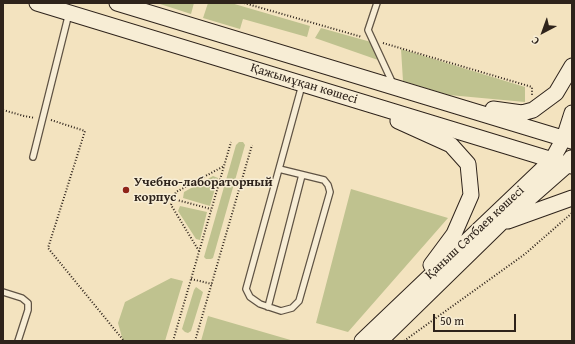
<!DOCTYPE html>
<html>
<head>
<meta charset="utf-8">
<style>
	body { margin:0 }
	#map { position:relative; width:575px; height:344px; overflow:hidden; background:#f3e3bf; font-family:"Gentium Book Plus",serif }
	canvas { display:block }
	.frame { position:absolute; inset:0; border:4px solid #2e231b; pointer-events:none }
	.north { position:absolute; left:523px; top:12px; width:40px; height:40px; -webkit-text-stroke:3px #f7edd5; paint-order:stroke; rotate:221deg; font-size:11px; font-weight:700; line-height:16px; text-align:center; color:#2e231b }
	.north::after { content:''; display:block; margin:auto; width:14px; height:18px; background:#2e231b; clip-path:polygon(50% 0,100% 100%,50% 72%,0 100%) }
	.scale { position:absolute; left:433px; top:314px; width:83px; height:18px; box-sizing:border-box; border:2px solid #2e231b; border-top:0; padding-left:5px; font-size:12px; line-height:14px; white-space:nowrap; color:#2e231b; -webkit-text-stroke:3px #f7edd5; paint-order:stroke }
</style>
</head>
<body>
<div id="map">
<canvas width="575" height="344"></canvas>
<div class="frame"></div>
<div class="north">С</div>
<div class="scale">50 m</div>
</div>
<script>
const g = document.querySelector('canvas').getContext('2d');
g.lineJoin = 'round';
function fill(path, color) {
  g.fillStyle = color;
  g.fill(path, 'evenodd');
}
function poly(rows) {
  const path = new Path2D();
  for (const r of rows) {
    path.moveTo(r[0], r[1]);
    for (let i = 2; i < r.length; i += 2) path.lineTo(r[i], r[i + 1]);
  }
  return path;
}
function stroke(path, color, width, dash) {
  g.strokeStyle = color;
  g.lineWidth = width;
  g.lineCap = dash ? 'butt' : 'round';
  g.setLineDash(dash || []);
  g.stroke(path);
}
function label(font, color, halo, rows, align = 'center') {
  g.font = font + ' "Gentium Book Plus",serif';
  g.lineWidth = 3;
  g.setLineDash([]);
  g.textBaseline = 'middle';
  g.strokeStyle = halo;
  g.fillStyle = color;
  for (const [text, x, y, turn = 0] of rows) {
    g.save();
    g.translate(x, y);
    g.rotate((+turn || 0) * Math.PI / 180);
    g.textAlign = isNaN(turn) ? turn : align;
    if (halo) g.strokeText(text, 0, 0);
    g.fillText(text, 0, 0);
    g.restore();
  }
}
fill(poly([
	[157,3,194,3,191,14],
	[208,3,231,3,310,26,307,37,243,19,240,29,203,18],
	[321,28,371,42,378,60,315,38],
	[401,49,525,87,525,102,449,95,403,81],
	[239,142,243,142,245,145,213,258,211,259,206,259,204,257,236,145],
	[213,176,218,178,210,206,183,198,184,192],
	[351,189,448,218,348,332,316,323],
	[180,206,207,212,200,240,196,239,178,211],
	[171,278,183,281,165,341,123,341,118,323,125,302],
	[196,287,203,292,191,331,188,333,185,332,182,329,194,290],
	[208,316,294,341,201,341]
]), '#bfc28f');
const lane = poly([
	[377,3,368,30,393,84],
	[33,157,69,13],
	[279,169,324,180,328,185,330,192,299,301,292,308,281,311,260,304,250,297,246,289,302,85],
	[3,292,22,298,28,303,28,310,18,341],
	[268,307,302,175]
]);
const secondary = poly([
	[37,3,572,166],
	[117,3,572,141],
	[493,109,522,113,533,110,556,93,572,66],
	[398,121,451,145,468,164,471,195,454,234,431,265],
	[508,221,572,198],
	[362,341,552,160,564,138,572,113],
	[380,341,501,223,567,165,571,158]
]);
stroke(lane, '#5f5344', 8);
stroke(secondary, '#2e231b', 17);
stroke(poly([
	[244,3,362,37],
	[383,43,532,87,532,96],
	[3,110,24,116,35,118],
	[51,120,85,131,48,248,124,341],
	[173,199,211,209],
	[199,251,171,205,173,199,176,192,224,166],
	[191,279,212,284],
	[173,341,231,142],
	[195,341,252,145],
	[404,341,525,254,572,213]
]), '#2e231b', 2, [1, 2]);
stroke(lane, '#f7edd5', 5.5);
stroke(secondary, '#f7edd5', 15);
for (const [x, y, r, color] of [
	[126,190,4,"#8f2418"]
]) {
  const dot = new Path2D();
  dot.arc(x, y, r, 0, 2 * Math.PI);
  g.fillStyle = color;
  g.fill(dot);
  stroke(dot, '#f7edd5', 1.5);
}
label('13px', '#2e231b', '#f7edd5', [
	["Қажымұқан көшесі",304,84,17],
	["Қаныш Сәтбаев көшесі",475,233,-43]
]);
label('bold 13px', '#2e231b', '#f7edd5', [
	["Учебно-лабораторный",134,183],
	["корпус",134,198]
], 'left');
</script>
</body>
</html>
